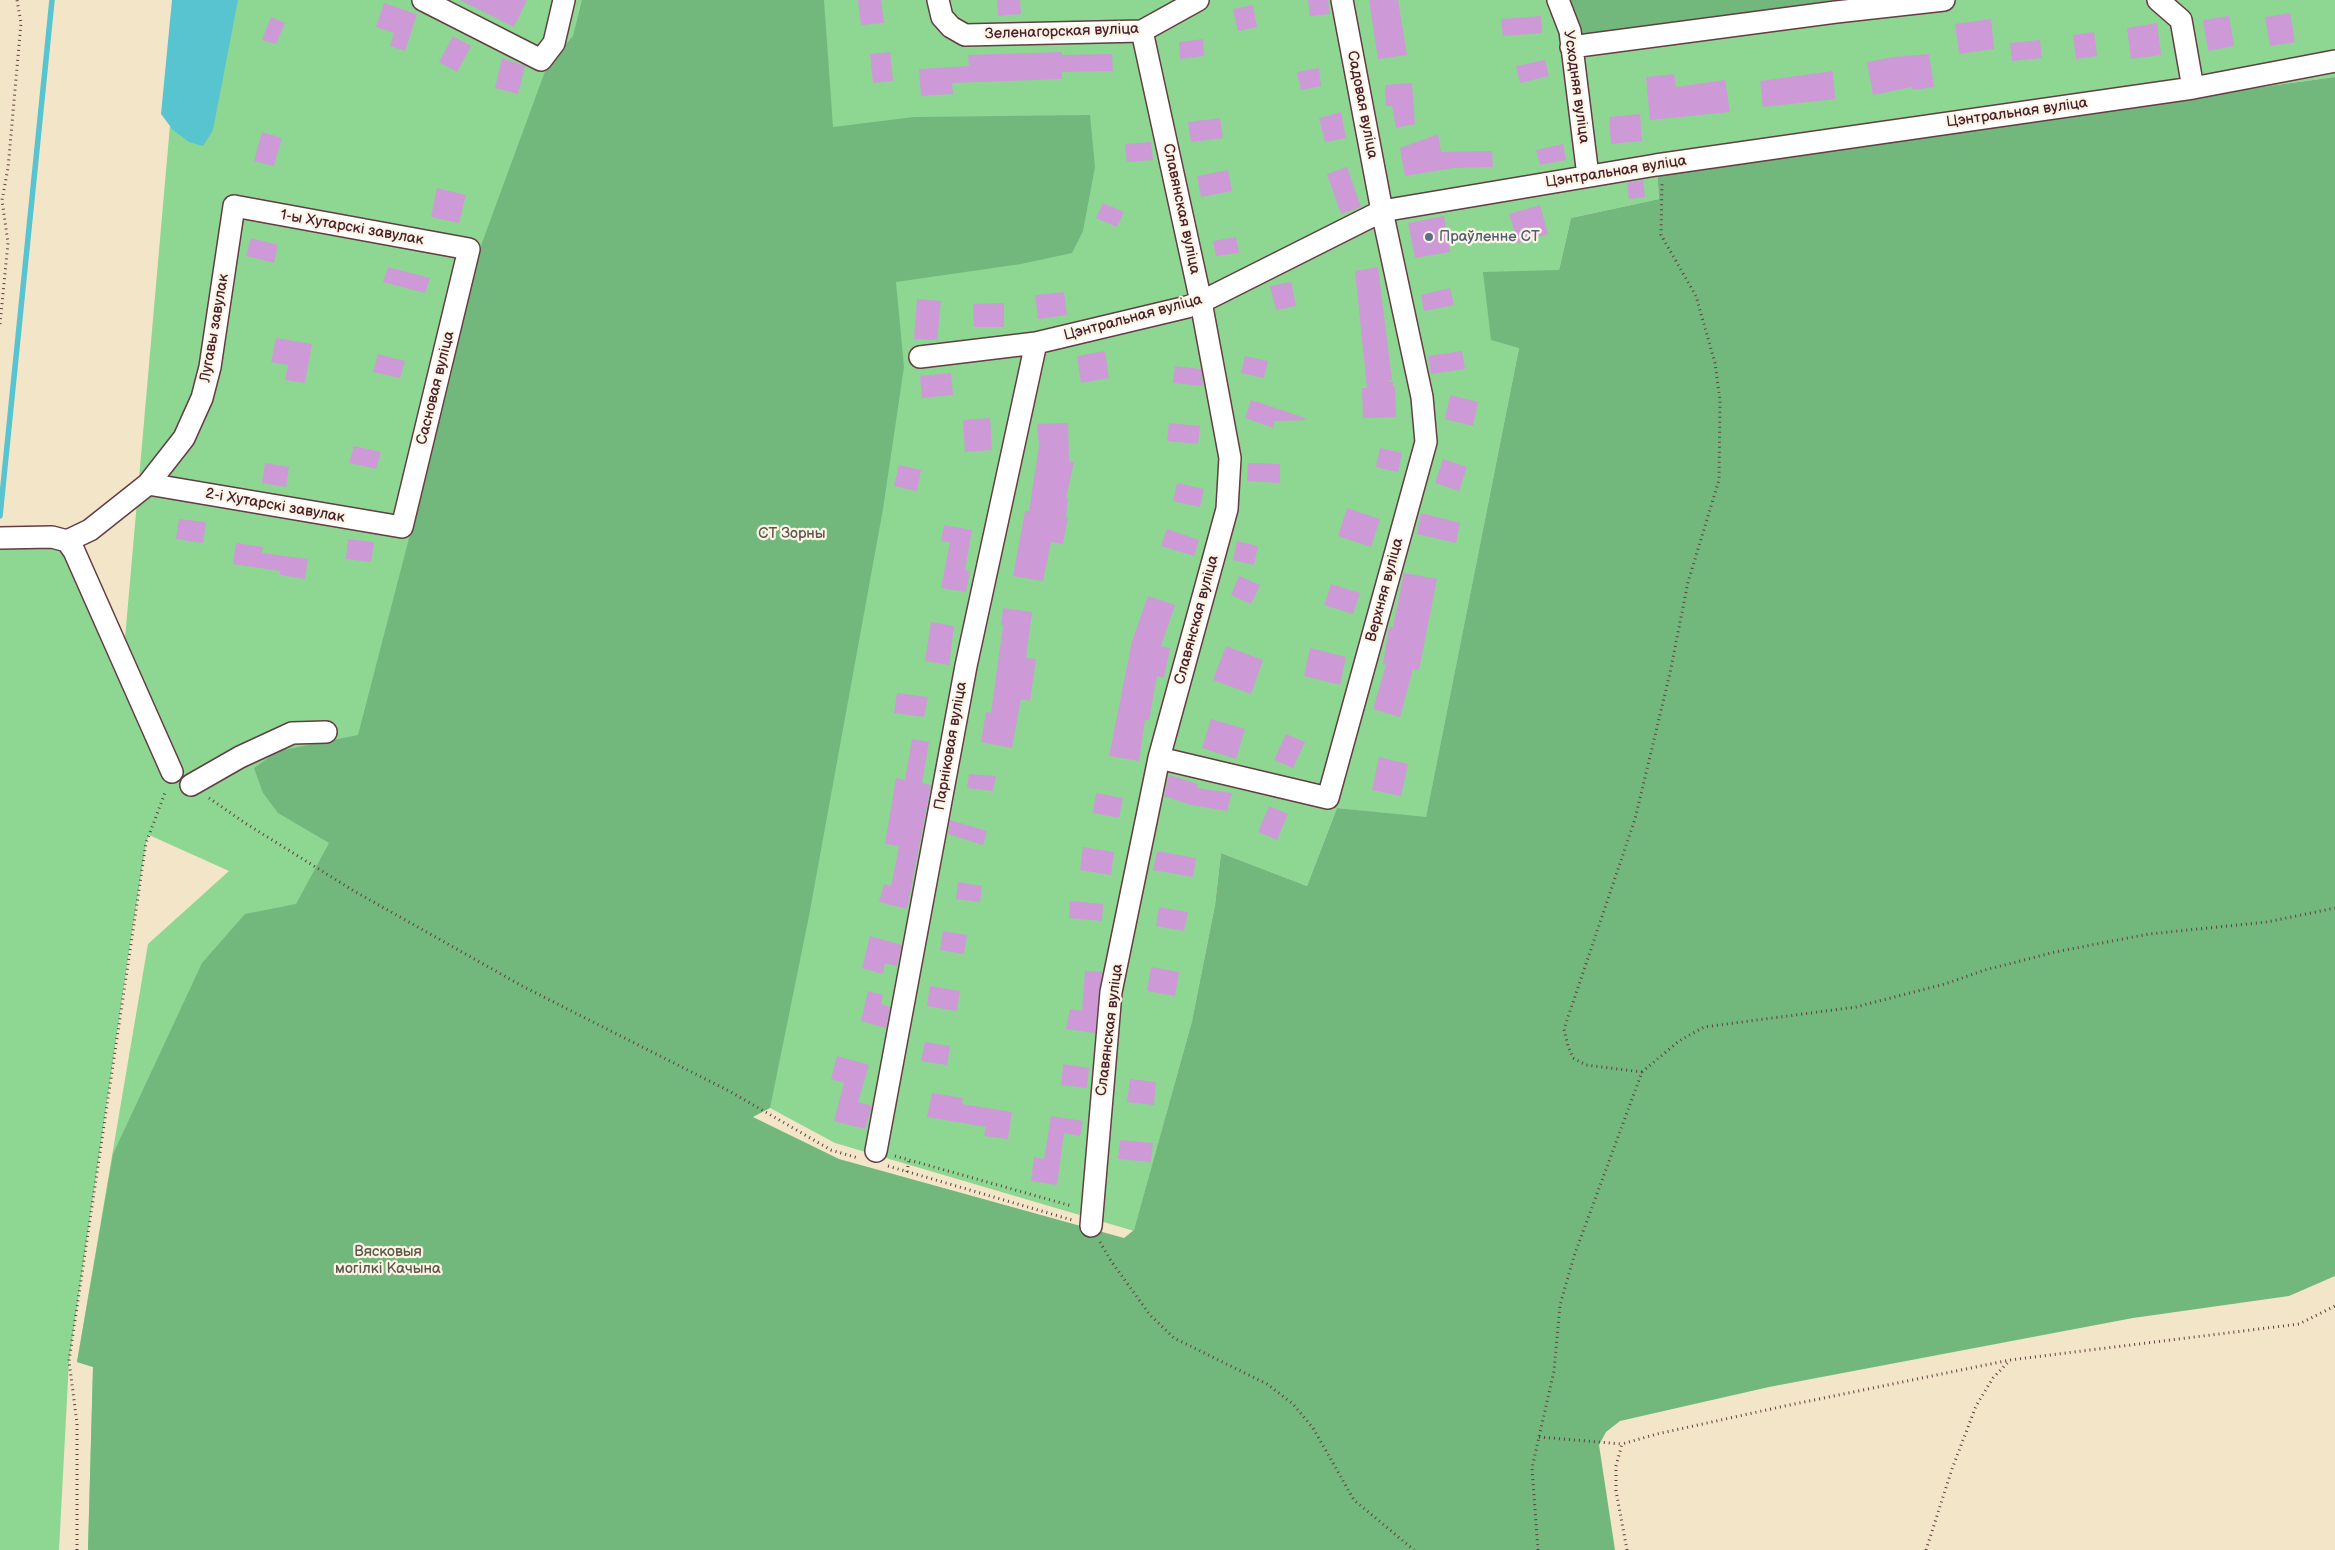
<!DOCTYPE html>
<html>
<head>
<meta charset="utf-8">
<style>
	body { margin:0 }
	canvas { display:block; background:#f3e5c8 }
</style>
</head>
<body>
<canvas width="2335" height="1550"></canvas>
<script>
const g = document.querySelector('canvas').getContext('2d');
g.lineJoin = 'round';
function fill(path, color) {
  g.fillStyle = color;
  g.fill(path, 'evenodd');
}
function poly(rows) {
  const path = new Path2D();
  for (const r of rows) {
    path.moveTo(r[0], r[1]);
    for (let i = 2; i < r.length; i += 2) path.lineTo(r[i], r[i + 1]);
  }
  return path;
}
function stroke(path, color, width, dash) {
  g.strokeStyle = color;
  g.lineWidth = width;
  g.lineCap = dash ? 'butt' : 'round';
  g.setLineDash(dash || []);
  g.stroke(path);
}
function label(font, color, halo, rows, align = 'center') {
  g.font = font + ' "Balsamiq Sans",sans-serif';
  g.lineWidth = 4.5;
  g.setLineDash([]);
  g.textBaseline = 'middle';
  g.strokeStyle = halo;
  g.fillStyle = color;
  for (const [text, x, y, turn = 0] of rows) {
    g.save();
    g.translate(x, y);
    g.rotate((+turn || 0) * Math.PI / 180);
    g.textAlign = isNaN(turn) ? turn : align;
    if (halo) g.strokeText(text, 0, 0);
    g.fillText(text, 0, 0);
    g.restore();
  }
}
fill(poly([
	[181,0,2335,0,2335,77,1657,170,1659,199,1571,218,1559,270,1519,348,1426,818,1337,808,1307,886,1221,853,1215,905,1192,1021,1134,1231,835,1143,770,1108,506,992,88,1550,93,1367,77,1362,148,944,229,871,149,835,146,843,129,951,69,1361,59,1550,0,1550,0,538,67,541,123,661]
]), '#8dd793');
fill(poly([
	[582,0,824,0,833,127,914,117,1090,115,1095,167,1083,231,1072,253,1021,264,896,282,904,367,883,509,809,916,770,1108,753,1117,839,1159,1124,1238,1134,1230,1192,1021,1215,905,1221,853,1307,886,1337,808,1426,817,1519,348,1491,340,1483,272,1559,270,1571,218,1659,199,1657,170,2335,77,2335,1276,2289,1296,2133,1318,1769,1387,1620,1421,1606,1432,1599,1445,1615,1550,88,1550,93,1367,77,1362,113,1154,202,963,245,914,296,904,329,843,278,813,263,793,254,768,278,751,358,735,450,380,479,251,547,66,573,36],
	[1569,0,1837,0,1577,36]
]), '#72b87d');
fill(poly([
	[172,0,238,0,213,130,203,146,189,142,173,130,161,114]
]), '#57c4cf');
stroke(poly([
	[0,516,52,0]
]), '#57c4cf', 5.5);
fill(poly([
	[460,0,527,0,514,27],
	[858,0,881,0,884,23,861,25],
	[997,0,1020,0,1021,14,998,16],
	[1308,0,1328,0,1330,14,1310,16],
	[1369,0,1398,0,1407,55,1378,59],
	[384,3,417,14,405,51,390,46,394,33,376,27],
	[1253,5,1257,27,1238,31,1233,9],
	[2290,13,2295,42,2270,46,2265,17],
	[1541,16,1542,33,1503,36,1501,19],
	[2229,16,2234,46,2208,51,2203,20],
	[271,17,285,23,276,44,262,40],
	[1991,19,1994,49,1959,54,1955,24],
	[2157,23,2161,55,2131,59,2127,28],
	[2094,32,2097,56,2076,59,2073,35],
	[453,36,471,46,457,72,439,62],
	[1203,39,1204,56,1180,59,1179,42],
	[2040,40,2042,58,2012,61,2010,43],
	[890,52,893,81,873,83,870,54],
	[1062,52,1062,55,1112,54,1113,71,1062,72,1062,79,952,83,953,94,921,96,919,69,969,66,968,55],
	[1929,54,1934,87,1913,90,1912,87,1873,95,1867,62,1893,57],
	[502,58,525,66,518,94,495,88],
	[1545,60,1549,76,1520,83,1516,66],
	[1319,68,1321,86,1301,90,1297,72],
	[1833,71,1835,99,1763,107,1760,81],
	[1674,74,1676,87,1725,80,1730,112,1650,120,1646,77],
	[1412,83,1415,124,1396,128,1392,106,1386,106,1385,85],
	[1341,112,1346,138,1325,142,1319,118],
	[1640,114,1642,141,1611,144,1609,117],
	[1220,118,1223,138,1191,142,1188,122],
	[262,132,282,138,274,166,254,161],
	[1438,134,1441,152,1492,151,1493,167,1453,168,1405,176,1400,148],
	[1151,142,1153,160,1127,162,1125,144],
	[1563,144,1566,160,1540,165,1536,150],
	[1347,167,1361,207,1341,214,1327,174],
	[1228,170,1232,191,1201,197,1197,176],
	[1643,180,1645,197,1629,199,1627,183],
	[437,188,466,195,459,223,431,217],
	[1103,203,1124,212,1117,227,1096,218],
	[1540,205,1548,234,1518,243,1509,214],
	[1444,216,1450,252,1415,258,1408,223],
	[1236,237,1239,253,1216,256,1213,241],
	[251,238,278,245,274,263,246,256],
	[388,267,430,278,425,293,383,282],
	[1378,267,1392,380,1387,380,1393,382,1393,387,1395,387,1396,417,1363,418,1362,388,1367,388,1355,271],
	[1291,282,1296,306,1276,310,1270,286],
	[1450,288,1454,305,1424,311,1421,295],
	[1064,292,1067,315,1038,319,1035,295],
	[917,299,941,301,937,340,914,339],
	[1004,303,1004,327,974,327,973,304],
	[276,338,312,344,305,383,285,380,288,365,271,362],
	[1105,351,1109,378,1081,383,1077,356],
	[1462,351,1465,369,1431,374,1428,356],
	[378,354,405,361,400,378,373,372],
	[1245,356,1268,361,1264,378,1241,373],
	[1175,366,1201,369,1203,386,1173,383],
	[951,373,953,395,922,398,920,376],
	[1450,395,1478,402,1473,426,1445,419],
	[1251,400,1305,418,1305,420,1274,421,1274,428,1245,418],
	[990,418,992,450,965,452,963,420],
	[1068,423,1069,461,1074,462,1066,498,1068,498,1066,517,1068,517,1063,544,1051,542,1043,581,1013,576,1025,511,1029,511,1039,446,1037,424],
	[1169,423,1200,426,1198,444,1167,441],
	[354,446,381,452,376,469,349,463],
	[1380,448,1402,453,1398,472,1376,467],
	[1443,459,1467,467,1459,491,1435,483],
	[265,463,289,467,286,487,262,483],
	[1248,463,1280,464,1280,483,1247,481],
	[899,465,921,470,917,491,894,486],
	[1177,483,1204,489,1200,507,1173,501],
	[1347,508,1380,519,1371,547,1338,536],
	[1421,513,1460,523,1456,543,1417,534],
	[179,519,206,522,203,543,176,539],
	[944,525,972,530,965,570,970,571,966,592,941,588,950,542,941,541],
	[1167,529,1199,540,1194,556,1161,546],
	[348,539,374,542,371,562,346,559],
	[1237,541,1258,546,1254,565,1233,560],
	[236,543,263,547,262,553,308,559,305,579,280,575,280,571,233,564],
	[1404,573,1437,579,1419,670,1413,669,1400,717,1373,709,1386,665,1383,664,1389,627,1393,627],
	[1239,576,1260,585,1251,604,1231,595],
	[1331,584,1360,593,1353,614,1324,605],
	[1148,596,1175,605,1161,646,1170,648,1164,678,1157,676,1149,720,1145,720,1139,761,1109,756,1132,641],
	[1003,608,1032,612,1026,658,1036,659,1030,701,1021,699,1012,748,981,742,986,712,991,713,1003,626,1001,625],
	[931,622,954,626,949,665,925,661],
	[1226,646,1263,660,1251,694,1213,680],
	[1310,648,1346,657,1340,685,1304,676],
	[897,693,928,697,924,717,894,713],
	[1211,719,1245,729,1236,759,1202,748],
	[1286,734,1305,742,1293,768,1274,760],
	[912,739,929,742,922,783,931,785,907,909,879,902,884,884,891,886,899,846,885,844,896,778,905,780],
	[1379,757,1408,764,1401,796,1372,790],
	[969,774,996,776,993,791,967,788],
	[1169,775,1198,784,1197,788,1232,793,1227,811,1191,805,1164,796],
	[1096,793,1123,798,1119,818,1093,813],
	[1269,806,1288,814,1277,840,1258,832],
	[950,820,987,831,983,845,948,834],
	[1083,847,1114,852,1111,875,1080,870],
	[1157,851,1196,858,1193,877,1153,870],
	[958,882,982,886,980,902,956,899],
	[1070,901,1103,904,1102,921,1069,918],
	[1159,907,1188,912,1184,931,1156,926],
	[943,931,967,935,964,954,940,950],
	[870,936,902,945,897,966,885,963,883,974,862,968],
	[1151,967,1179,972,1175,996,1147,991],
	[1085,971,1102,972,1095,1033,1066,1029,1070,1009,1082,1011],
	[930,986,960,991,957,1011,927,1006],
	[868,991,883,995,881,1004,890,1007,886,1028,861,1021],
	[925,1042,950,1046,947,1065,921,1061],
	[837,1056,869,1065,858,1102,872,1106,865,1129,834,1121,844,1083,831,1079],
	[1063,1064,1089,1068,1087,1088,1061,1085],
	[1130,1079,1156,1082,1154,1105,1127,1102],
	[932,1093,963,1098,962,1104,1012,1112,1008,1139,984,1136,986,1127,927,1117],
	[1051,1116,1083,1121,1080,1136,1064,1133,1057,1185,1031,1181,1034,1157,1044,1159],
	[1120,1140,1153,1143,1151,1162,1118,1159]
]), '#cd9ad7');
const minor = poly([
	[423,0,541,60,554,43,564,0],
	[938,0,942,17,951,27,965,35,1142,31,1198,0],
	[1558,0,1570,31,1588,176],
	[2158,0,2181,20,2193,88],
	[1571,47,1836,12,1944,0],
	[920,357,1036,343,1187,307,1201,302,1382,211,1656,165,2193,88,2335,61],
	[0,538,52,537,67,541,74,551,172,772],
	[67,541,90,530,148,484,184,438,202,398,210,367,234,206,469,249,402,527,148,484],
	[1159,758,1328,798,1426,442,1422,397,1382,211,1342,0],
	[191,785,240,757,292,733,326,732],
	[876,1151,966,666,1036,343],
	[1091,1226,1111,992,1159,758,1227,509,1230,458,1201,302,1142,31]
]);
stroke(minor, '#633d43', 24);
stroke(poly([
	[0,324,8,243,2,200,8,168,21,23,17,0],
	[209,798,245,823,354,891,524,987,731,1092,831,1150,858,1158],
	[1642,1072,1586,1065,1573,1058,1568,1046,1564,1029,1635,819,1670,673,1688,582,1719,480,1720,400,1715,363,1696,296,1661,235,1662,184],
	[895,1156,1072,1206],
	[888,1166,1072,1220],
	[907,1172,909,1160],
	[1100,1242,1111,1261,1150,1315,1174,1338,1267,1384,1293,1404,1313,1428,1354,1500,1414,1550],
	[1539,1437,1622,1444],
	[77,1550,77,1423,69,1361,146,843,166,790],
	[1538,1550,1532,1468,1554,1371,1560,1305,1574,1256,1642,1072,1679,1041,1704,1027,1856,1007,1945,984,1985,970,2055,952,2149,934,2267,922,2335,908],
	[1627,1550,1616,1491,1616,1466,1622,1444,1657,1434,1780,1407,2010,1360,2299,1324,2335,1306],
	[1926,1550,1952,1469,1976,1406,1993,1378,2010,1360]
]), '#633d43', 3, [1, 4]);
stroke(minor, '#fff', 21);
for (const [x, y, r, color] of [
	[1429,237,5,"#5c6f8a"]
]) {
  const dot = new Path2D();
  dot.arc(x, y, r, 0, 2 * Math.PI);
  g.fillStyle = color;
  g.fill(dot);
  stroke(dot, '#fcf5e5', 2);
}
label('15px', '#4a1f2b', '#fcf5e5', [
	["Зеленагорская вуліца",1062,32,-2],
	["Усходняя вуліца",1576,87,82],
	["Садовая вуліца",1362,105,79],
	["Цэнтральная вуліца",2017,113,-8],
	["Цэнтральная вуліца",1616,172,-9],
	["Славянская вуліца",1181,209,78],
	["1-ы Хутарскі завулак",352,228,10],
	["Цэнтральная вуліца",1133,318,-15],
	["Лугавы завулак",215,328,-80],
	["Сасновая вуліца",436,388,-76],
	["2-і Хутарскі завулак",275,506,10],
	["Верхняя вуліца",1385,590,-75],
	["Славянская вуліца",1197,620,-75],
	["Парніковая вуліца",951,746,-80],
	["Славянская вуліца",1110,1030,-83]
]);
label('15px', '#4e5e75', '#fcf5e5', [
	["Праўленне СТ",1439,237]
], 'left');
label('15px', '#5e564a', '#fcf5e5', [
	["СТ Зорны",792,534],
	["Вясковыя",388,1252],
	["могілкі Качына",388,1269]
]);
</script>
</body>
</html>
